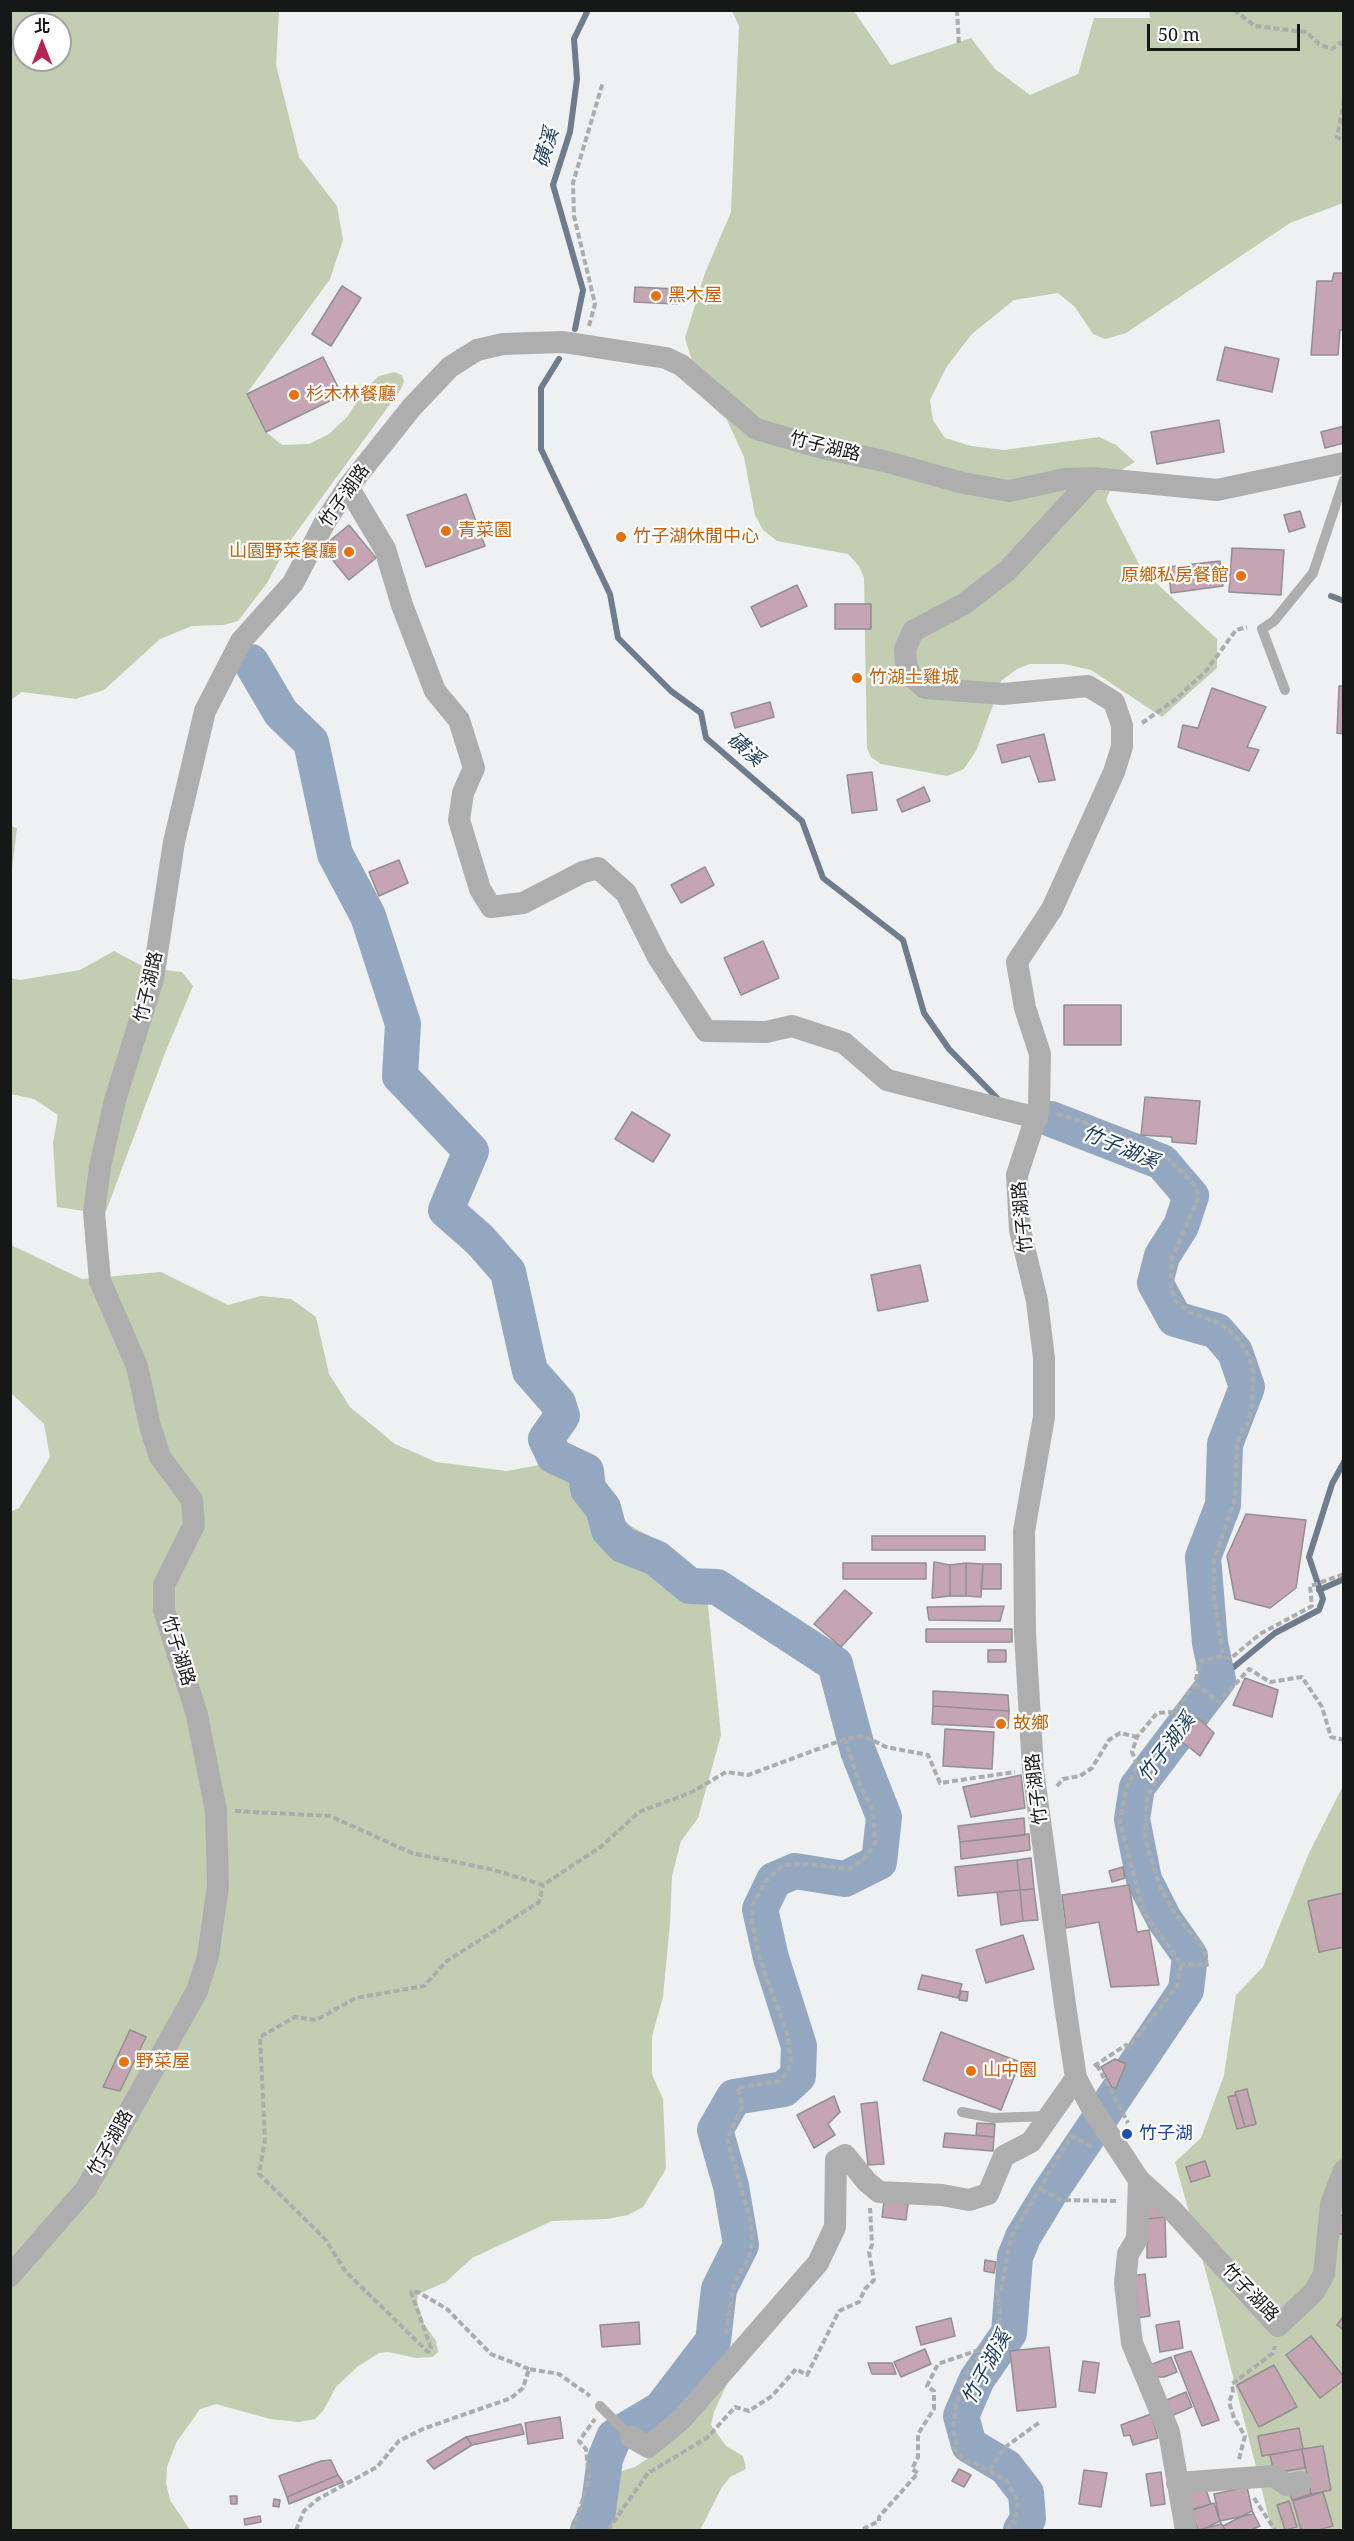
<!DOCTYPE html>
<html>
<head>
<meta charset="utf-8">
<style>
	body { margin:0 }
	#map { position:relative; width:1354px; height:2541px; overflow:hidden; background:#eef0f1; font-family:"Noto Serif","Noto Sans TC",serif }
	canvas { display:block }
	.frame { position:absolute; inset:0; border:12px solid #161717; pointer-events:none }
	.north { position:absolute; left:12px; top:12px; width:60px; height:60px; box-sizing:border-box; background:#fff; border:2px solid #a2a2a2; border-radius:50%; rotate:0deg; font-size:16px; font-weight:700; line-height:24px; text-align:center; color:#161717 }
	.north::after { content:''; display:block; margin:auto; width:21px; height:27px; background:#b52550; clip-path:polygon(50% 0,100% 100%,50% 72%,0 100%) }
	.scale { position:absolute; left:1147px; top:24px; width:153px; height:27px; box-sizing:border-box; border:3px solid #161717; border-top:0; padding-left:8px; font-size:18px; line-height:21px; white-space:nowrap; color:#161717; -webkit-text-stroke:4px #fff; paint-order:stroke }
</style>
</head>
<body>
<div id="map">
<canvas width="1354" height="2541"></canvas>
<div class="frame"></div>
<div class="north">北</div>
<div class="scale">50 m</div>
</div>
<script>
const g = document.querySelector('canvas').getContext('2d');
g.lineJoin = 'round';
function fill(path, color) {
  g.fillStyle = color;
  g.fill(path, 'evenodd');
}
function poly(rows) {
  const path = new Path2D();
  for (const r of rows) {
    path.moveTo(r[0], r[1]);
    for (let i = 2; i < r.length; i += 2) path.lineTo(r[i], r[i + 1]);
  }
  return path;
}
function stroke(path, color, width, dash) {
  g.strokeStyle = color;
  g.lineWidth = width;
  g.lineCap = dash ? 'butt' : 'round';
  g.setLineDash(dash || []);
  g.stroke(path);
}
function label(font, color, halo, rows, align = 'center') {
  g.font = font + ' "Noto Serif","Noto Sans TC",serif';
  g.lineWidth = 4.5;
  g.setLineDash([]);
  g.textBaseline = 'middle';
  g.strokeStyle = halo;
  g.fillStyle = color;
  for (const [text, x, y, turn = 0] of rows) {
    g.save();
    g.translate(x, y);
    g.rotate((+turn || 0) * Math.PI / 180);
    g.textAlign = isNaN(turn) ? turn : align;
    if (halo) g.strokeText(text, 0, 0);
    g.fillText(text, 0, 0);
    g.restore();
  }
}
fill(poly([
	[1149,10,1343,11,1343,203,1290,223,1126,333,1105,339,1093,334,1075,307,1058,293,1014,300,972,334,947,366,930,400,933,420,945,438,971,446,1004,450,1099,437,1116,445,1135,462,1118,472,1106,500,1142,570,1217,639,1217,668,1162,717,1091,670,1064,664,1030,664,1017,669,1002,680,977,749,964,769,947,776,881,764,871,757,867,748,864,578,859,566,848,554,777,541,763,530,755,515,744,457,727,420,703,398,685,338,705,273,731,212,739,26,732,11,854,11,891,65,971,38,995,69,1030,95,1078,74,1094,18,1150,18],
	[11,11,279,11,276,65,299,157,337,206,343,240,330,279,247,393,266,432,282,445,309,444,329,434,347,417,366,388,379,376,394,372,402,375,404,381,401,389,290,541,267,583,238,621,223,625,192,626,160,639,104,690,76,699,22,692,11,700],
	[24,24,60,24,60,60,24,60],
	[11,826,17,828,11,876,10,826],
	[114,951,146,968,182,972,193,986,165,1053,105,1214,57,1207,53,1143,58,1115,34,1099,11,1094,11,978,20,980,80,970],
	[11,1245,82,1279,161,1272,228,1305,261,1296,291,1299,316,1317,329,1374,350,1407,395,1444,436,1462,507,1471,544,1464,571,1472,629,1525,666,1545,689,1565,696,1575,708,1606,721,1735,698,1818,681,1841,672,1876,670,1923,663,1997,652,2036,652,2074,663,2099,666,2169,643,2207,628,2215,607,2219,552,2221,472,2258,446,2282,418,2294,417,2302,424,2324,436,2341,438,2352,433,2357,416,2358,388,2352,379,2353,357,2367,336,2387,323,2411,315,2419,299,2422,270,2419,216,2404,200,2409,176,2443,167,2467,166,2483,170,2500,190,2530,11,2530,10,1512,19,1508,50,1457,44,1424,11,1393],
	[1343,1786,1343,2530,1272,2530,1213,2298,1175,2162,1201,2138,1224,2075,1236,1995,1263,1967,1309,1853],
	[723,2349,730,2350,731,2375,714,2412,711,2425,726,2446,743,2456,746,2469,730,2477,722,2487,700,2530,576,2530,596,2479,635,2467,647,2459,657,2447,701,2363,715,2351]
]), '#c3cdb2');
stroke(poly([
	[575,329,583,290,553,185,570,132,577,79,574,39,588,10],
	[559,359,541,388,541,449,610,594,618,638,671,691,701,713,706,738,802,821,823,878,903,940,924,1013,949,1049,997,1098],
	[1331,596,1344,601],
	[1319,1590,1344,1579],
	[1218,1680,1275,1633,1319,1610,1323,1599,1309,1557,1332,1484,1344,1462]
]), '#6e7c8d', 6);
stroke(poly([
	[251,662,281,713,311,742,335,854,368,916,403,1024,400,1076,471,1151,446,1210,480,1240,508,1272,530,1371,558,1403,562,1416,546,1439,554,1456,586,1471,588,1489,603,1508,609,1530,623,1545,656,1558,690,1586,717,1587,835,1664,858,1751,884,1817,879,1862,845,1879,795,1871,774,1880,760,1909,771,1958,799,2046,798,2076,784,2089,734,2097,715,2130,731,2186,741,2245,719,2289,713,2341,661,2409,614,2437,605,2459,598,2511,588,2530],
	[1021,2530,1028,2519,1026,2493,1006,2467,969,2445,961,2416,977,2379,1009,2333,1015,2257,1023,2237,1049,2194,1186,1990,1190,1956,1164,1919,1144,1880,1132,1819,1137,1787,1218,1680,1210,1643,1203,1557,1223,1505,1225,1444,1247,1387,1235,1352,1217,1331,1175,1319,1155,1283,1162,1256,1181,1226,1191,1196,1162,1162,1051,1119]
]), '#93a8c0', 36);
const building = poly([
	[1334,273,1344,273,1344,330,1340,330,1338,355,1311,355,1317,281,1332,281,1334,273],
	[342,286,361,298,331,346,312,334,342,286],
	[635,287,678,289,677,304,634,302,635,287],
	[1225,347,1279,359,1272,392,1217,380,1225,347],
	[323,357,342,395,266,432,247,394,323,357],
	[1219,420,1224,452,1157,464,1151,432,1219,420],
	[1344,426,1344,443,1325,448,1321,432,1344,426],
	[466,494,485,546,426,567,407,515,466,494],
	[1300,511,1305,527,1289,532,1284,515,1300,511],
	[349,525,376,558,349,580,322,547,349,525],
	[1232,548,1284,550,1281,595,1229,592,1232,548],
	[1220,561,1223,586,1171,593,1168,567,1220,561],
	[797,585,807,606,761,627,751,607,797,585],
	[835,604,871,604,871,629,835,629,835,604],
	[1339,686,1344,686,1344,734,1337,733,1339,686],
	[1212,688,1266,707,1247,747,1259,750,1249,771,1178,747,1183,725,1198,728,1212,688],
	[770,702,774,717,735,728,731,713,770,702],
	[1044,734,1055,780,1039,782,1030,756,1002,763,997,745,1044,734],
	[872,772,877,810,852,813,847,775,872,772],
	[924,787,930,801,902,812,897,800,924,787],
	[399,860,408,883,379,896,369,872,399,860],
	[705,867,714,885,681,903,671,885,705,867],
	[763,941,779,978,741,995,724,958,763,941],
	[1064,1005,1121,1005,1121,1045,1064,1045,1064,1005],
	[1145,1097,1200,1101,1196,1144,1172,1142,1172,1137,1141,1135,1145,1097],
	[632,1112,670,1135,653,1162,615,1139,632,1112],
	[920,1265,928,1301,878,1311,871,1275,920,1265],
	[1246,1514,1306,1520,1296,1588,1270,1608,1235,1599,1227,1556,1246,1514],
	[872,1536,985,1536,985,1550,872,1550,872,1536],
	[934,1562,950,1565,950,1596,932,1598,934,1562],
	[843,1563,926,1563,926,1579,843,1579,843,1563],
	[966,1563,983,1564,981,1597,966,1596,966,1563],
	[966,1563,966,1596,950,1596,950,1565,966,1563],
	[983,1564,1001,1564,1001,1589,981,1589,983,1564],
	[845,1590,872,1613,841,1647,814,1624,845,1590],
	[1004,1606,1000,1621,929,1620,927,1607,1004,1606],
	[926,1629,1012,1629,1012,1642,926,1642,926,1629],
	[988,1650,1006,1650,1006,1662,988,1662,988,1650],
	[1245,1678,1278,1690,1272,1717,1233,1705,1245,1678],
	[933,1691,1008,1695,1009,1711,933,1706,933,1691],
	[933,1706,1009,1711,1008,1728,932,1724,933,1706],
	[1198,1718,1214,1733,1200,1756,1181,1741,1198,1718],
	[945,1729,994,1732,992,1769,943,1766,945,1729],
	[1021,1775,1025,1808,971,1817,963,1787,1021,1775],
	[1024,1818,1025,1835,960,1842,958,1826,1024,1818],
	[1029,1834,1030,1850,961,1859,960,1842,1029,1834],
	[1031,1858,1034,1889,1020,1890,1017,1860,1031,1858],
	[1017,1860,1020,1890,958,1896,955,1867,1017,1860],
	[1123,1867,1125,1878,1112,1882,1109,1871,1123,1867],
	[1129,1885,1137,1932,1149,1930,1159,1985,1111,1987,1099,1922,1066,1928,1062,1895,1129,1885],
	[1034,1889,1038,1920,1023,1921,1020,1890,1034,1889],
	[1020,1890,1023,1921,1001,1925,997,1892,1020,1890],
	[1343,1893,1344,1947,1319,1952,1308,1901,1343,1893],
	[1023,1935,1034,1969,986,1983,976,1950,1023,1935],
	[922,1975,962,1984,958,1998,918,1989,922,1975],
	[961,1991,968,1992,967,2001,959,2000,961,1991],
	[130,2030,146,2037,120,2091,103,2087,130,2030],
	[941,2032,1020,2062,1001,2110,923,2080,941,2032],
	[1115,2059,1126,2064,1116,2088,1112,2087,1101,2067,1115,2059],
	[1247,2089,1256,2124,1245,2127,1235,2092,1247,2089],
	[1236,2095,1245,2127,1237,2129,1228,2097,1236,2095],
	[834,2096,840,2112,828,2124,835,2135,814,2148,797,2115,834,2096],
	[877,2102,884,2164,868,2165,861,2104,877,2102],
	[977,2123,995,2124,994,2137,976,2135,977,2123],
	[945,2133,994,2137,993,2151,943,2147,945,2133],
	[1205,2161,1210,2176,1191,2182,1186,2167,1205,2161],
	[884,2201,908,2204,906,2220,882,2217,884,2201],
	[1145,2204,1151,2204,1165,2217,1147,2219,1145,2204],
	[1339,2215,1344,2216,1344,2234,1338,2234,1339,2215],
	[1165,2217,1166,2257,1147,2258,1147,2219,1165,2217],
	[985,2260,996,2262,994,2273,984,2271,985,2260],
	[1145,2274,1150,2316,1137,2318,1132,2276,1145,2274],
	[1344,2315,1344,2330,1337,2325,1344,2315],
	[951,2318,955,2336,921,2345,916,2327,951,2318],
	[1179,2321,1183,2348,1160,2352,1156,2325,1179,2321],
	[639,2322,640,2344,602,2347,600,2325,639,2322],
	[1311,2336,1344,2377,1344,2380,1320,2398,1286,2355,1311,2336],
	[1049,2347,1056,2407,1017,2411,1010,2351,1049,2347],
	[925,2349,931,2364,901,2377,894,2362,925,2349],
	[1191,2351,1219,2420,1202,2426,1174,2356,1191,2351],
	[1171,2357,1177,2372,1164,2377,1155,2377,1150,2365,1171,2357],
	[1083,2361,1099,2363,1095,2393,1079,2391,1083,2361],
	[868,2363,892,2363,896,2374,872,2374,868,2363],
	[1274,2365,1297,2407,1259,2427,1237,2385,1274,2365],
	[1186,2392,1192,2407,1169,2417,1162,2402,1186,2392],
	[1151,2414,1158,2438,1133,2445,1130,2435,1124,2436,1121,2425,1151,2414],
	[560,2417,563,2438,528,2444,525,2423,560,2417],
	[521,2424,524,2434,472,2445,466,2437,521,2424],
	[1299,2428,1303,2449,1262,2456,1258,2436,1299,2428],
	[466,2437,472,2445,434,2469,427,2461,466,2437],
	[1323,2446,1331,2490,1311,2494,1302,2449,1323,2446],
	[1302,2449,1305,2468,1274,2473,1270,2455,1302,2449],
	[331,2460,338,2475,287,2497,279,2476,321,2461,331,2460],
	[959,2469,971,2475,964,2487,952,2481,959,2469],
	[1084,2470,1107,2473,1101,2507,1079,2504,1084,2470],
	[1161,2472,1165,2504,1151,2506,1146,2474,1161,2472],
	[338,2475,343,2482,289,2504,287,2497,338,2475],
	[1205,2487,1211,2504,1193,2510,1183,2494,1205,2487],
	[1247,2487,1253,2514,1220,2521,1214,2494,1247,2487],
	[1310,2488,1311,2494,1292,2500,1290,2493,1310,2488],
	[1323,2492,1333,2526,1318,2530,1301,2530,1293,2501,1323,2492],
	[230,2496,237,2496,237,2504,231,2504,230,2496],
	[274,2499,280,2500,279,2507,273,2506,274,2499],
	[1289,2501,1297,2527,1285,2530,1277,2505,1289,2501],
	[1214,2503,1221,2524,1198,2530,1191,2510,1214,2503],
	[1252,2511,1260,2526,1251,2530,1225,2530,1223,2526,1252,2511],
	[260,2516,261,2522,245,2525,244,2519,260,2516],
	[1220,2521,1225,2530,1201,2530,1220,2521]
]);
fill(building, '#c6a5b2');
stroke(building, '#918f90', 1.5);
stroke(poly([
	[957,10,959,45],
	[1234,10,1255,26,1306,32,1319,44,1332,49,1340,43,1344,45],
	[1344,100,1337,137,1344,141],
	[589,326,595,304,574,216,573,183,603,82],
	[1142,723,1176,699,1206,671,1236,630,1247,627],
	[1057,1114,1102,1128,1163,1154,1193,1183,1199,1196,1172,1258,1171,1286,1176,1301,1189,1312,1219,1323,1236,1336,1248,1354,1253,1372,1252,1406,1247,1425,1242,1430,1237,1444,1235,1498,1214,1561,1214,1597,1223,1656],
	[1195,1684,1219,1702,1249,1669,1270,1682,1302,1677,1322,1707,1331,1737,1344,1740],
	[1174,1712,1191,1725],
	[1138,1766,1158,1778,1147,1797,1145,1839,1161,1889,1175,1914,1204,1949,1207,1965,1181,1964],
	[1057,1786,1063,1779,1080,1776,1092,1768,1109,1740,1120,1733,1137,1737],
	[235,1811,330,1816,412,1853,494,1870,543,1885,602,1846,639,1812,692,1792,726,1772,748,1775,845,1739,864,1736,886,1747,928,1755,940,1783,1015,1772],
	[1097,2065,1128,2123],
	[1094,2066,1126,2045,1129,2047,1177,1986,1181,1964,1143,1911,1120,1822,1127,1785,1138,1766,1132,1752,1137,1737,1157,1713,1174,1712,1195,1684,1200,1661,1223,1656,1230,1659,1260,1634,1312,1606,1310,1586,1344,1574],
	[1041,2189,1060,2200,1119,2201],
	[726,2334,734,2283,749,2258,752,2242,751,2222,727,2139,743,2105,737,2088,779,2081,787,2073,791,2059,787,2033,759,1957,752,1921,753,1905,765,1882,783,1865,808,1864,849,1869,863,1860,875,1844,873,1810,860,1785,845,1739],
	[529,2369,491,2354,447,2309,418,2292,411,2292,431,2348,428,2352,346,2272,325,2239,259,2174,265,2140,260,2037,295,2017,316,2020,356,1998,424,1986,447,1961,539,1902,543,1885],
	[1239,2459,1245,2436,1234,2418,1229,2402,1233,2392,1232,2384,1273,2353,1275,2346],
	[990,2470,1004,2448,1040,2422],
	[650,2472,708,2437,735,2407,749,2411,772,2396,796,2369,807,2375,839,2311,859,2302,865,2289,874,2280,869,2252,872,2245,870,2208],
	[1254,2498,1275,2530],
	[863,2529,879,2521,879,2517,918,2473,912,2469,918,2457,918,2434,934,2409,934,2391,927,2386,938,2364,987,2347,1006,2361],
	[296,2530,304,2511,318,2499,377,2467,399,2441,423,2429,511,2398,523,2388,529,2369,559,2374,590,2396],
	[573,2530,589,2479,586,2449,579,2441,595,2419],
	[608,2530,650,2470],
	[1007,2530,1012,2522,1015,2523,1018,2501,1006,2480,974,2463,966,2462,954,2449,957,2445,953,2430,956,2404,969,2368,997,2333,1000,2313,997,2291,1001,2290,1011,2237,1071,2136,1092,2147]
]), '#abadad', 4, [6, 3]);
stroke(poly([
	[1285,690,1262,629,1274,621,1313,573,1344,480],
	[962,2112,993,2118,1048,2116],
	[600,2406,631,2437]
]), '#afaeaf', 10);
stroke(poly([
	[1093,478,1007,571,964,604,913,631,905,649,906,665,911,676,925,688,1003,694,1088,686,1114,702,1122,725,1122,747,1114,772,1052,909,1017,962,1025,1008,1040,1054,1039,1108,1017,1175,1020,1230,1037,1301,1044,1358,1044,1417,1024,1531,1025,1633,1033,1770,1066,2012,1076,2078,1093,2110,1139,2180,1172,2210,1278,2326,1314,2292,1324,2274,1331,2204,1344,2170],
	[348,487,385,549,402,605,435,691,459,720,474,768,463,793,459,820,480,889,491,907,523,903,583,872,598,868,626,893,658,957,706,1031,766,1032,792,1026,844,1043,887,1080,1037,1118],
	[1139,2180,1137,2239,1128,2254,1125,2283,1132,2343,1169,2432,1186,2530],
	[10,2276,86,2189,197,1991,208,1956,218,1886,216,1811,197,1715,164,1610,164,1585,194,1525,192,1500,160,1457,150,1426,137,1366,100,1281,94,1212,100,1167,115,1100,153,979,174,842,205,711,241,641,293,583,325,522,348,487,412,407,450,367,477,350,503,344,563,342,666,358,681,365,756,429,822,448,884,461,963,483,1009,491,1065,479,1093,478,1217,490,1344,463],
	[631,2437,648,2447,681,2420,818,2263,835,2227,836,2160,845,2155,867,2182,879,2192,942,2195,969,2200,988,2194,1004,2156,1031,2142,1076,2078],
	[1177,2483,1273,2476,1287,2485,1301,2482]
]), '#afaeaf', 22);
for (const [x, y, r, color] of [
	[656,296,6,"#e8710a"],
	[294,395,6,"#e8710a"],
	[446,531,6,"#e8710a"],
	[621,537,6,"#e8710a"],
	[349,552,6,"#e8710a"],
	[1241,576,6,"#e8710a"],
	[857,678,6,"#e8710a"],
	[1001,1724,6,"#e8710a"],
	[124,2062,6,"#e8710a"],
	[971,2071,6,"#e8710a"],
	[1127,2134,6,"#1a4fb4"]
]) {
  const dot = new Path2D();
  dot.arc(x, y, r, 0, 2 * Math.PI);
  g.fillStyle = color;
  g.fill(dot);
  stroke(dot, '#fff', 2);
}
label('18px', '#c56008', '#fff', [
	["黑木屋",668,296],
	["杉木林餐廳",306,395],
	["青菜園",458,531],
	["竹子湖休閒中心",633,537],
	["山園野菜餐廳",337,552,"right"],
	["原鄉私房餐館",1229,576,"right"],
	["竹湖土雞城",869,678],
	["故鄉",1013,1724],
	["野菜屋",136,2062],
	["山中園",983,2071]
], 'left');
label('18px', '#161717', '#fff', [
	["竹子湖路",825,447,14],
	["竹子湖路",345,496,-55],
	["竹子湖路",149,987,-77],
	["竹子湖路",1023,1217,-96],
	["竹子湖路",178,1651,73],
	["竹子湖路",1037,1789,-97],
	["竹子湖路",111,2143,-61],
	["竹子湖路",1250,2293,46]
]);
label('18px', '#164399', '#fff', [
	["竹子湖",1139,2134]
], 'left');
label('italic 20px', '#17395b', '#fff', [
	["磺溪",547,148,-73],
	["磺溪",745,750,41],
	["竹子湖溪",1120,1148,23],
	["竹子湖溪",1167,1748,-53],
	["竹子湖溪",987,2368,-62]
]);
</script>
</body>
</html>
